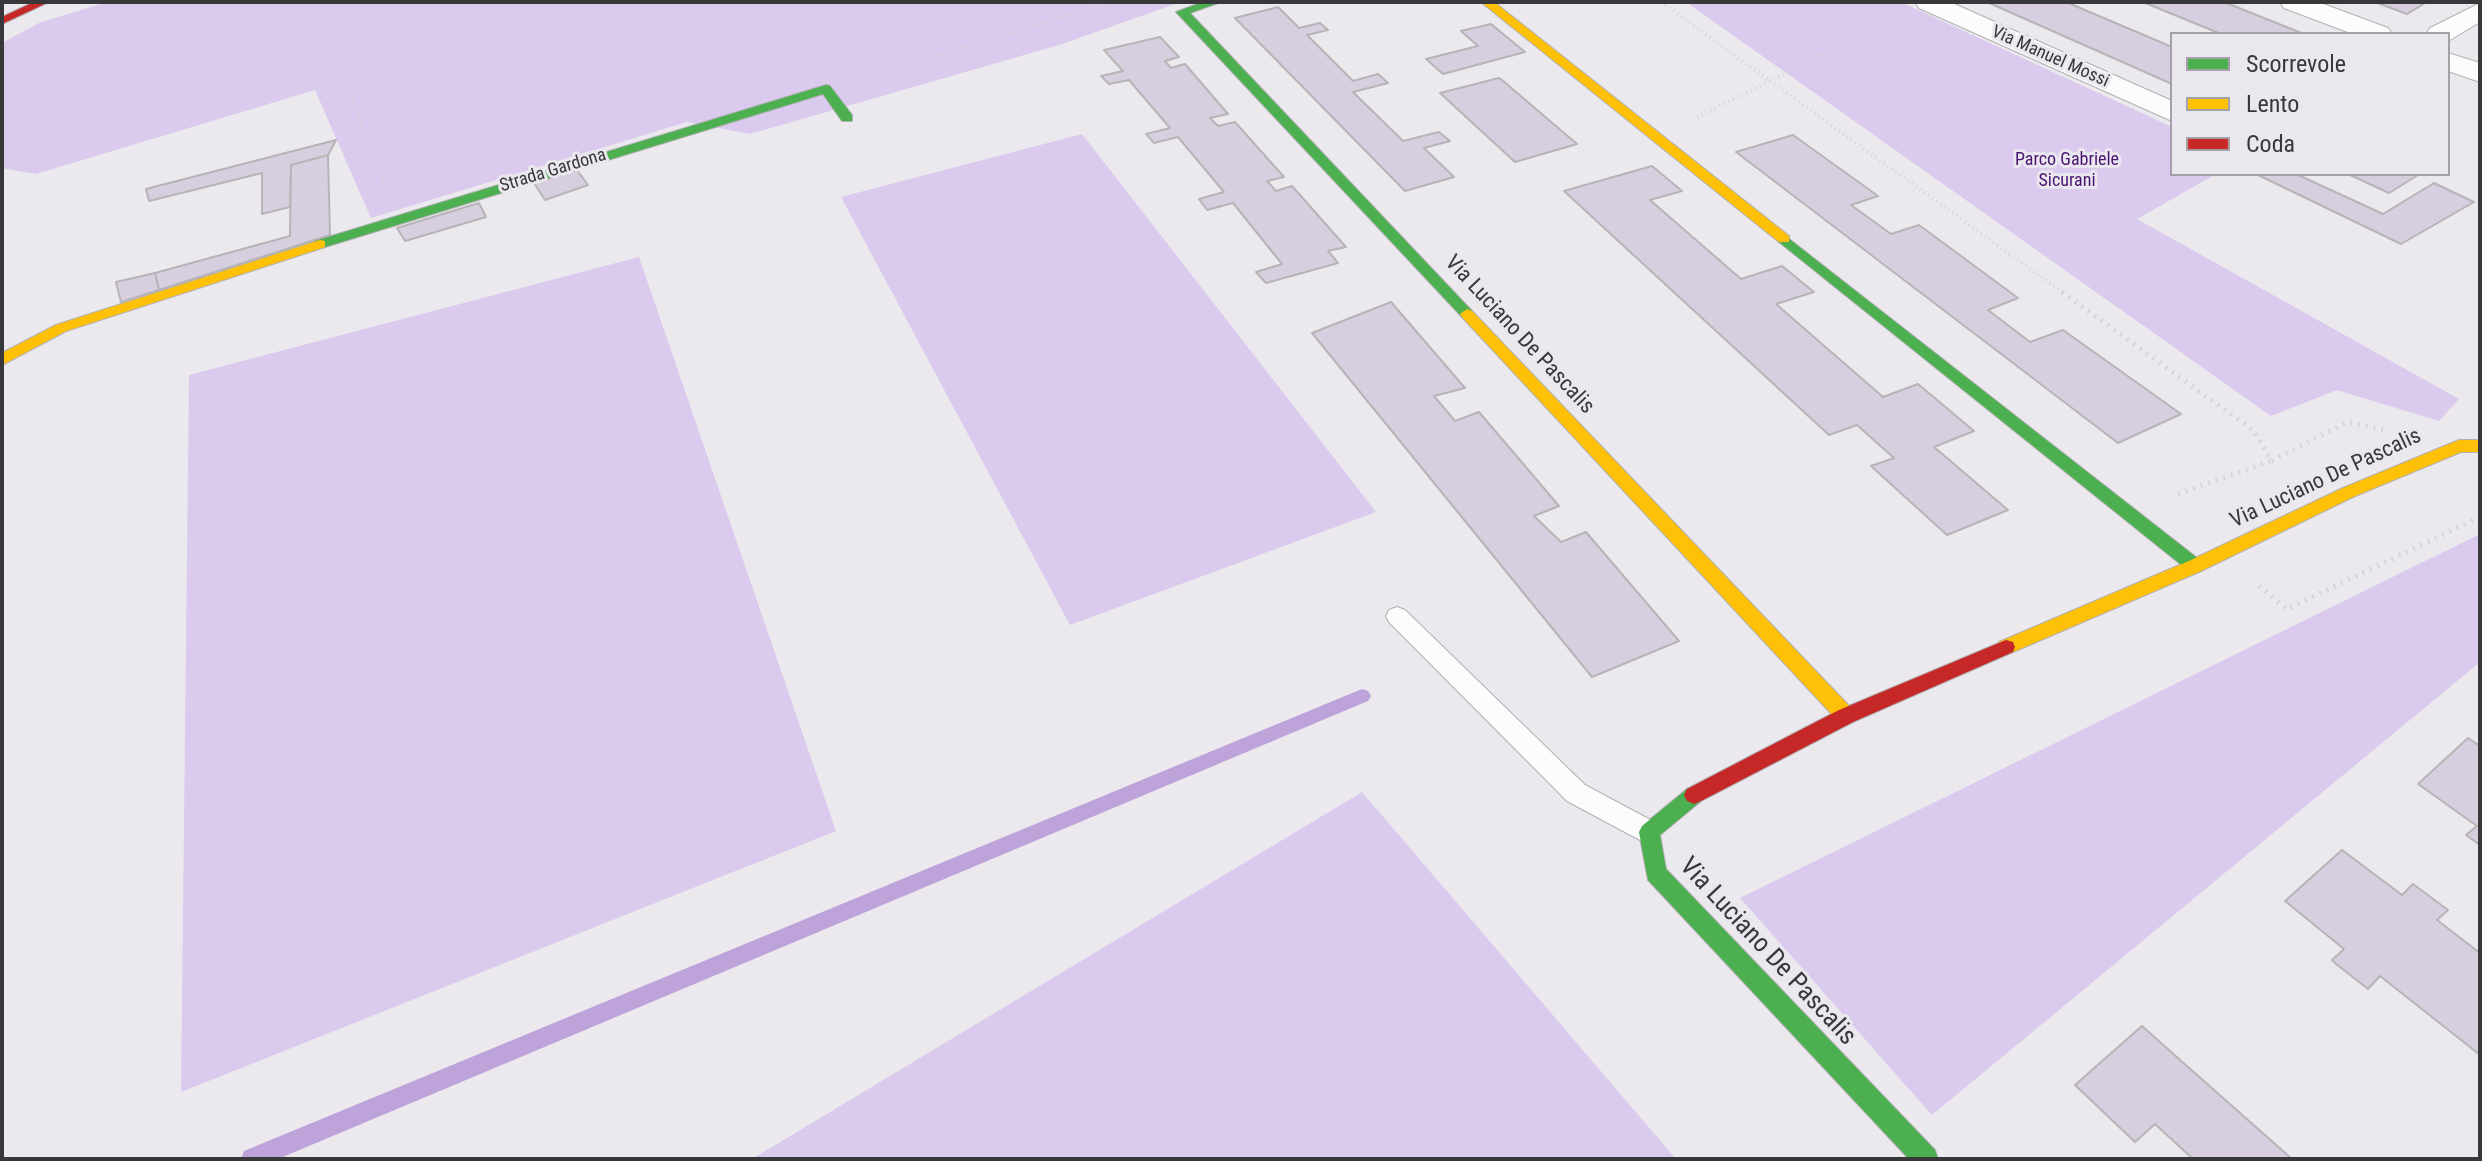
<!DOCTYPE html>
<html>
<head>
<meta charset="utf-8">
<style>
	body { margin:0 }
	#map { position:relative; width:2482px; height:1161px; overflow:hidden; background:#ebe9ed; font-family:"Roboto Condensed",sans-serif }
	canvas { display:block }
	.frame { position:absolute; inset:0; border:4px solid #38373a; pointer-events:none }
	.legend { position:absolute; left:2170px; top:32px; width:280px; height:144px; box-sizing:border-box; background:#eae7ef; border:2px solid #a3a1a7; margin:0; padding:10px 14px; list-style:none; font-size:24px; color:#38373a }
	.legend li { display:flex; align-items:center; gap:16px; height:40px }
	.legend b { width:40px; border:2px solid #a3a1a7 }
</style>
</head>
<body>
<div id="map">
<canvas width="2482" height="1161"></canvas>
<div class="frame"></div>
<ul class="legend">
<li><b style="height:10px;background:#4caf50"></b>Scorrevole</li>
<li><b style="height:10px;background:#ffc107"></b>Lento</li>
<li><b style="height:10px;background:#c62828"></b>Coda</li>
</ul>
</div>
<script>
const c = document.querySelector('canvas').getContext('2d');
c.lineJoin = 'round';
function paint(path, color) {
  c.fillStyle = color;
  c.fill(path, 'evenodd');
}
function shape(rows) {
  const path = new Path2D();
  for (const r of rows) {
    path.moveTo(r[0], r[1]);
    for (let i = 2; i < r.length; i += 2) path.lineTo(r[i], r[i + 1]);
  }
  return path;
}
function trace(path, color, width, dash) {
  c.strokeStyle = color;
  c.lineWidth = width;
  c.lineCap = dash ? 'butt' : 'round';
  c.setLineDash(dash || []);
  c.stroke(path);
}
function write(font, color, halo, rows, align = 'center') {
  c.font = font + ' "Roboto Condensed",sans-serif';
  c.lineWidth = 6;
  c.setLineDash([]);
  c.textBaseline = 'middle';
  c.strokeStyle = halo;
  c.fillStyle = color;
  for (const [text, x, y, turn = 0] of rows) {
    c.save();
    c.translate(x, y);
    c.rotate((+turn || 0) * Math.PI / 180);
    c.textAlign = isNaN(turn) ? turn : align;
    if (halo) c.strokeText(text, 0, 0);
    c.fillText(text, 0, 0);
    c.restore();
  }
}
const green = shape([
	[107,2,1181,2,1059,45,750,134,687,122,371,218,315,90,36,174,2,168,2,43,39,23],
	[1686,2,1901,2,2172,127,2172,174,2216,174,2137,219,2459,399,2439,421,2337,390,2271,416],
	[1082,134,1376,512,1070,625,841,197],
	[639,257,836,831,181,1092,189,375],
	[2480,534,2480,662,1932,1115,1740,898],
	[1362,792,1676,1159,752,1159]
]);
const stream = shape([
	[1362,689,1368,691,1371,696,1368,701,278,1159,241,1159,244,1151,1362,689]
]);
const building = shape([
	[1987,2,2066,2,2172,47,2172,84,1987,2],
	[2143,2,2224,2,2304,34,2221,34,2143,2],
	[2375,2,2427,2,2407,14,2375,2],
	[1278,7,1299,28,1320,23,1328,30,1307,35,1353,81,1378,74,1388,83,1353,92,1403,141,1439,132,1450,141,1424,148,1454,177,1405,191,1235,18,1278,7],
	[1491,24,1525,52,1443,74,1426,59,1478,46,1461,31,1491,24],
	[1160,37,1179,57,1165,61,1171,68,1185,64,1228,114,1210,118,1218,126,1235,122,1284,177,1267,181,1276,191,1292,186,1346,247,1328,251,1338,263,1266,283,1256,272,1282,264,1233,203,1207,210,1199,199,1224,192,1178,137,1154,143,1146,134,1170,128,1129,80,1109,84,1101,76,1123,71,1104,50,1160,37],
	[1499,78,1502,80,1577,144,1515,162,1440,93,1499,78],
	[1793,135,1878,196,1851,205,1891,234,1919,225,2018,298,1988,310,2030,342,2063,330,2181,414,2118,443,1736,152,1793,135],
	[336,140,328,155,291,165,290,207,262,214,262,173,149,201,146,189,336,140],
	[328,155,330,235,159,290,155,273,290,236,291,165,328,155],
	[1652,166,1682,191,1650,200,1741,279,1782,266,1814,292,1776,304,1883,397,1918,384,1974,431,1934,447,2008,510,1947,535,1871,466,1894,458,1857,425,1829,435,1564,191,1652,166],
	[577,170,588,185,545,200,534,183,577,170],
	[2256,174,2296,174,2383,214,2434,183,2474,202,2401,244,2256,174],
	[2348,174,2415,174,2418,175,2389,193,2348,174],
	[479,203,486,217,405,241,397,228,479,203],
	[155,273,159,290,121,302,116,282,155,273],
	[1391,302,1465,388,1434,396,1455,421,1479,412,1559,506,1534,516,1561,542,1586,532,1679,641,1592,677,1312,333,1391,302],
	[2468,738,2480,746,2480,845,2466,835,2477,826,2418,784,2468,738],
	[2342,850,2402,895,2413,884,2448,910,2437,920,2480,953,2480,1055,2380,976,2368,989,2336,964,2332,960,2344,949,2285,901,2342,850],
	[2142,1026,2179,1059,2292,1159,2193,1159,2155,1124,2135,1142,2075,1085,2142,1026]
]);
const pathFar1 = shape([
	[1661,2,1770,81,1695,118],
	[1895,18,1770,81,2065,294],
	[865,77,1111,2],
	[347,84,384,184]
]);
const path = shape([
	[2062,292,2254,431,2271,461,2347,422,2384,430],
	[2178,494,2271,461],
	[2259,586,2287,609,2480,517]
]);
const lane = shape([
	[1397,607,1405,610,1585,785,1658,824,1662,832,1658,840,1649,843,1640,840,1567,801,1389,622,1386,616,1389,610,1397,607]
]);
const street = shape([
	[1915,2,1950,2,2172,101,2172,121,1919,8,1915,2],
	[2280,2,2318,2,2388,28,2392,34,2353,34,2284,8,2280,2],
	[2480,3,2480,22,2450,40,2448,34,2426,34,2430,28,2480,3],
	[2448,53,2480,63,2480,82,2448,71,2448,53]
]);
const fast = shape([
	[1203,2,1221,2,1190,13,1472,311,1472,317,1462,317,1176,12,1203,2],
	[826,85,830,86,852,115,852,121,842,121,823,94,325,247,320,248,313,244,315,241,826,85],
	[1784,235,2201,561,2204,566,2201,571,2189,571,1779,242,1777,239,1784,235],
	[1694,786,1701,789,1704,795,1701,801,1660,835,1666,869,1935,1150,1938,1159,1909,1159,1648,880,1639,832,1642,826,1687,789,1694,786]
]);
const slow = shape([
	[1481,2,1494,2,1789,236,1789,242,1779,242,1481,2],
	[320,240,325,241,325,247,66,331,2,365,2,353,56,325,320,240],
	[1467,309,1472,311,1853,710,1856,716,1853,722,1846,724,1839,722,1462,317,1460,314,1467,309],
	[2459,440,2480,440,2480,452,2461,452,2355,496,2201,571,2013,652,2006,654,1999,652,1997,647,1999,642,2189,561,2343,488,2459,440]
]);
const jam = shape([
	[34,2,49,2,2,24,2,17,34,2],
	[2006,640,2013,642,2015,647,2013,652,1853,722,1701,801,1694,804,1687,801,1684,795,1687,789,1839,710,2006,640]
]);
const farStreetnames = [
	["Via Manuel Mossi",2050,57,24],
	["Strada Gardona",553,171,-17]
];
const farParknames = [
	["Parco Gabriele",2067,160],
	["Sicurani",2067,181]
];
const streetNames = [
	["Via Luciano De Pascalis",1519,335,47],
	["Via Luciano De Pascalis",2326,479,-25]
];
const nearStreetnames = [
	["Via Luciano De Pascalis",1767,952,47]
];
paint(green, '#dacaee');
paint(stream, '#bda3da');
paint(building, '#d7cfe0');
trace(building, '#b6b4b7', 2);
trace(lane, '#b1b0b3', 2);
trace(street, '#b1b0b3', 2);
trace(fast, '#b1b0b3', 2);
trace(slow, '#b1b0b3', 2);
trace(jam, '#b1b0b3', 2);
trace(pathFar1, '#d6d5d6', 4, [1, 4]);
trace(path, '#d6d5d6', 5, [2, 6]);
paint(lane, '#fcfcfc');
paint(street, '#fcfcfc');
paint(fast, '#4caf50');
paint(slow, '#ffc107');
paint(jam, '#c62828');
write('18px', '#38373a', '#eae7ef', farStreetnames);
write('18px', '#491572', '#eae7ef', farParknames);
write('22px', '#38373a', '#eae7ef', streetNames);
write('26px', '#38373a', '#eae7ef', nearStreetnames);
</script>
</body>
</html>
